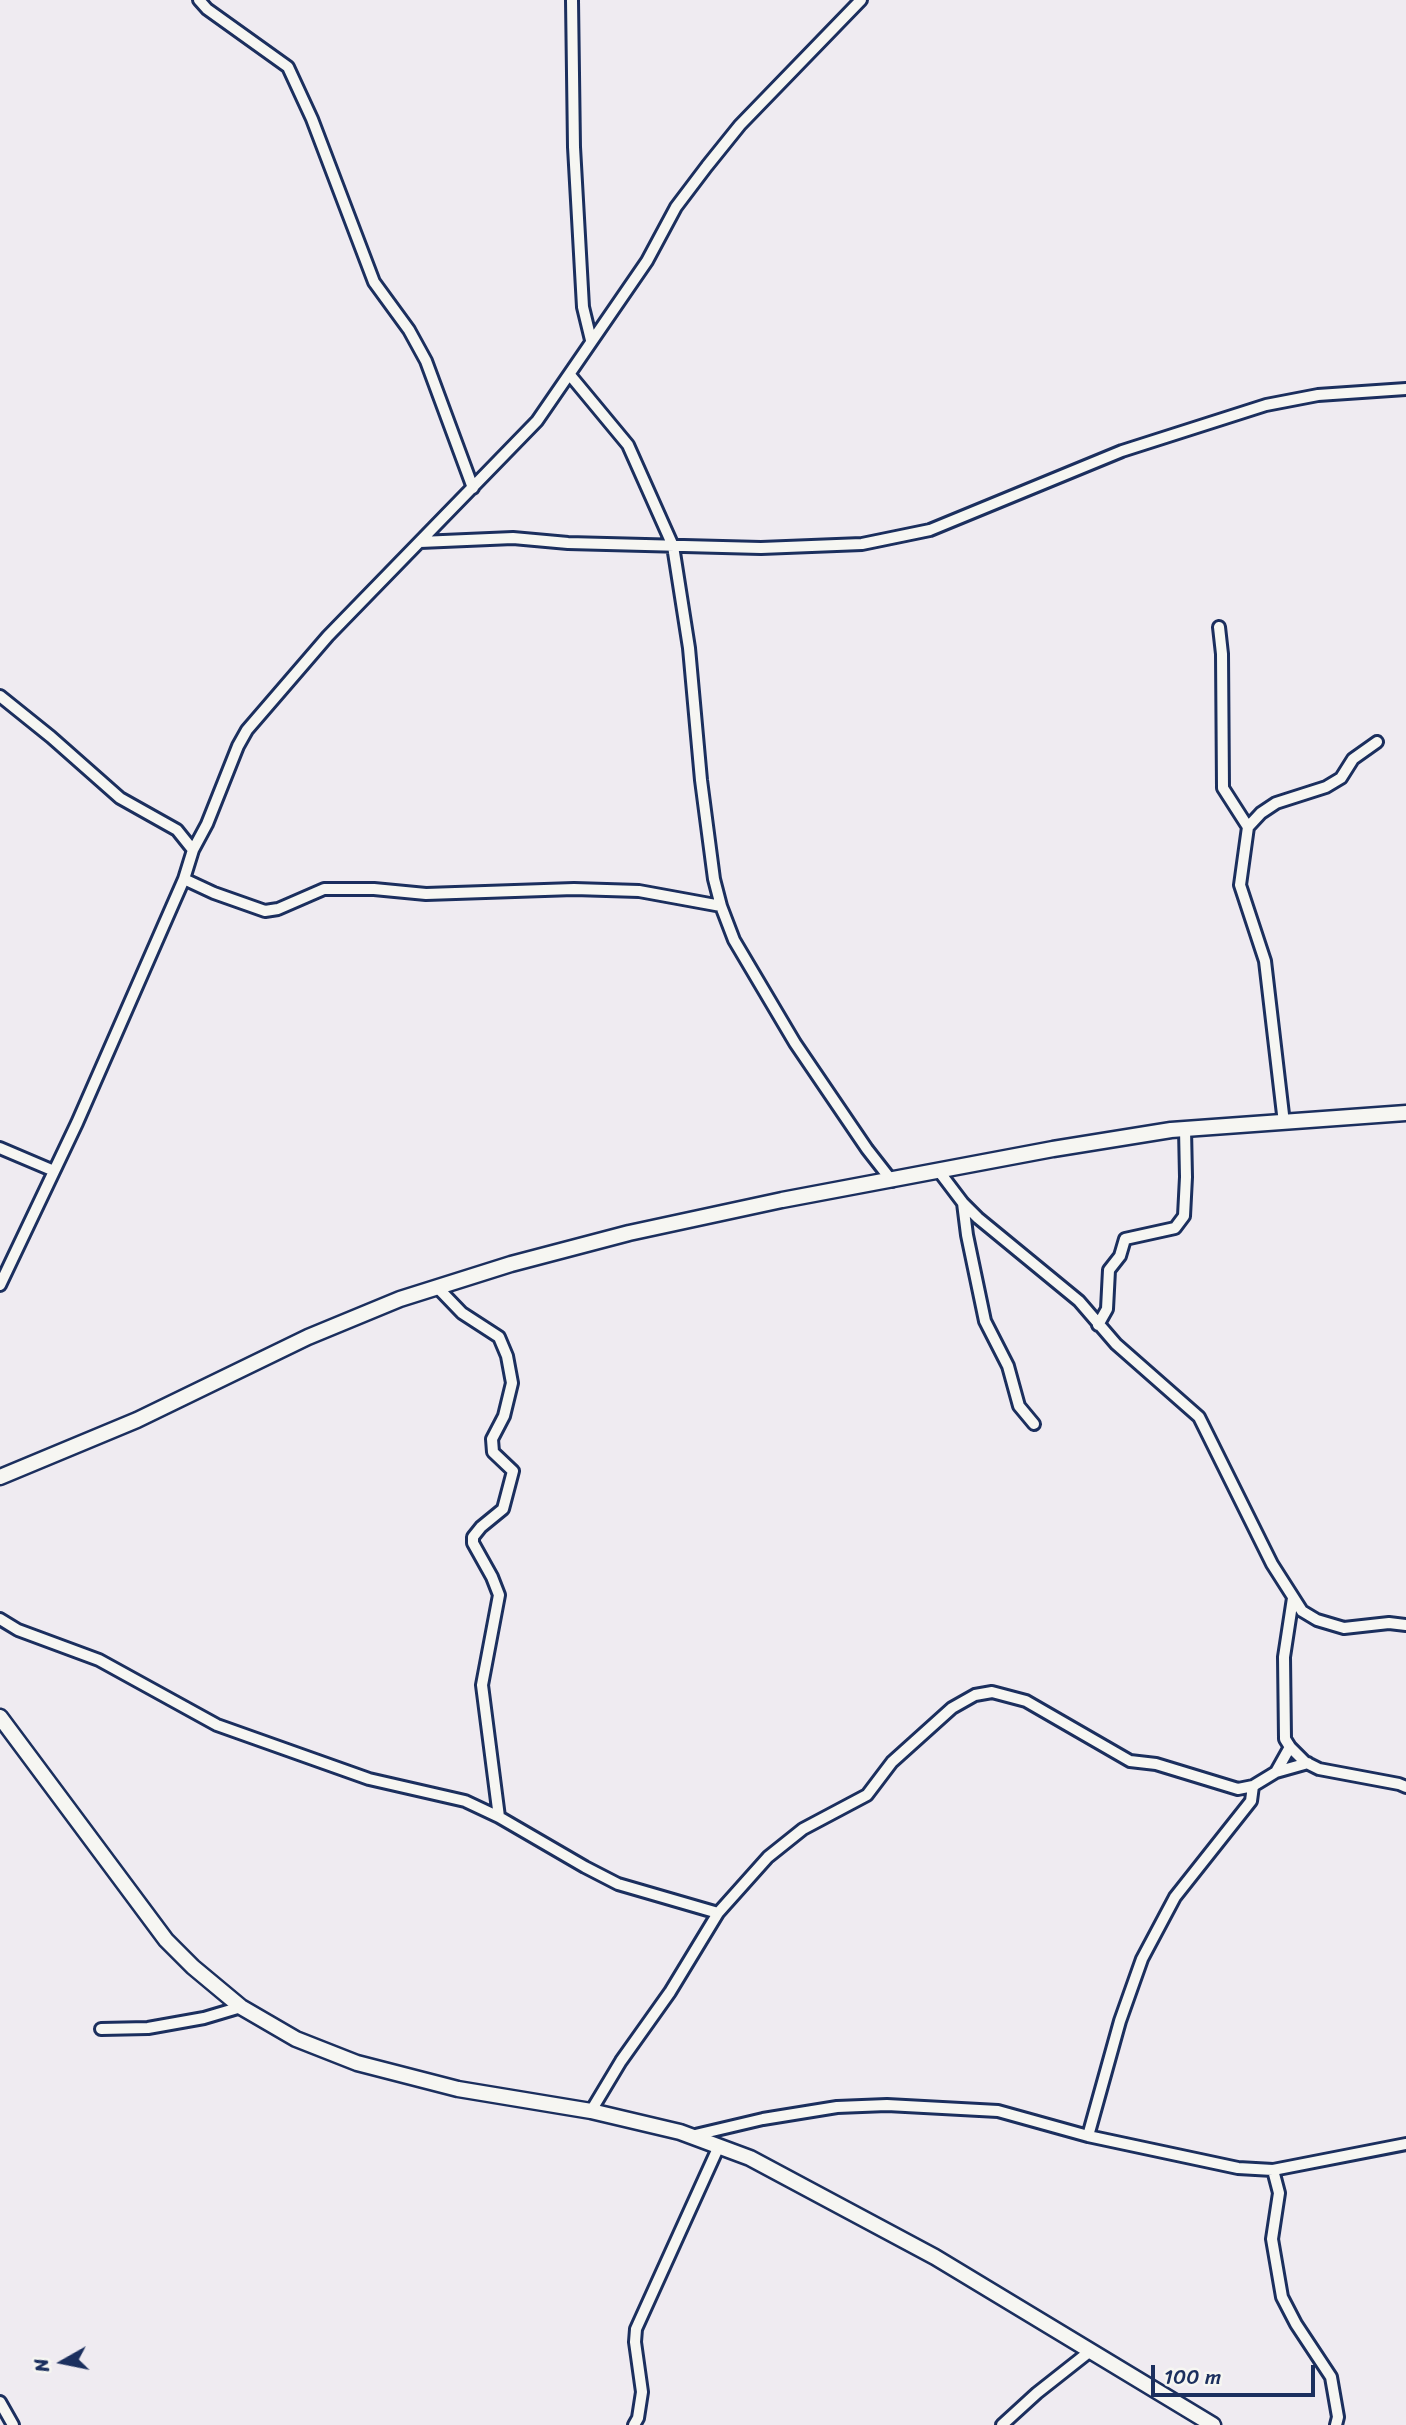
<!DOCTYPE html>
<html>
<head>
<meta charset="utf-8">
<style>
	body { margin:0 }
	#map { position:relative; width:1406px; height:2425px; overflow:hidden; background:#efebf1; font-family:Sriracha,sans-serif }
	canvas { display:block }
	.north { position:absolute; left:28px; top:2327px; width:70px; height:70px; -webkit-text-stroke:5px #f6f6f2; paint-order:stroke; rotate:261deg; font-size:19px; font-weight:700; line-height:28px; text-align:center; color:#1b2f5e }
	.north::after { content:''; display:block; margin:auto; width:24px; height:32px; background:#1b2f5e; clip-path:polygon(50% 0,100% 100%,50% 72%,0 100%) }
	.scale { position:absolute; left:1151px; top:2365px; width:164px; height:32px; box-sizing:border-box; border:4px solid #1b2f5e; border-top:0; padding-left:9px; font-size:21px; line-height:24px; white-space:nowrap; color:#1b2f5e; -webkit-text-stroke:5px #f6f6f2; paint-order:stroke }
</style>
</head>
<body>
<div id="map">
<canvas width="1406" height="2425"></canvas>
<div class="north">N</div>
<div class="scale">100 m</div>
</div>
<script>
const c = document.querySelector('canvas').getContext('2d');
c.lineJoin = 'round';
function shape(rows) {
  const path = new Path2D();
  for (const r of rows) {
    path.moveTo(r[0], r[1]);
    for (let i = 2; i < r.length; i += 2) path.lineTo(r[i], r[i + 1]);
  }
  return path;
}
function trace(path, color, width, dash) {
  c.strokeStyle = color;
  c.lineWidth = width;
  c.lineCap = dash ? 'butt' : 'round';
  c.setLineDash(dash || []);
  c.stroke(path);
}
const street = shape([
	[199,0,207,9,288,67,312,119,374,282,409,330,426,361,473,488],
	[572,0,574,147,583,307,591,340],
	[570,375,628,445,673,546,689,648,701,780,714,879,721,906,734,940,795,1043,867,1149,892,1181],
	[420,542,513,538,568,543,761,548,862,544,930,530,1122,451,1266,405,1318,395,1406,389],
	[1219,627,1222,654,1223,788,1248,827],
	[0,696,51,737,120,798,177,830,193,850],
	[184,879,214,893,265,911,278,909,324,889,374,889,426,894,574,889,639,891,721,906],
	[1284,1123,1265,961,1240,885,1248,827,1261,813,1276,803,1326,787,1341,778,1353,759,1377,742],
	[0,1148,54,1171],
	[938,1170,963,1203,978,1218,1079,1301,1116,1344,1199,1417,1272,1564,1302,1611,1317,1620,1344,1628,1389,1623,1406,1625],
	[963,1203,967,1235,985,1321,1008,1366,1019,1406,1034,1424],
	[0,1285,77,1123,184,879,193,850,207,824,238,746,247,730,328,636,537,421,647,261,676,207,707,166,740,125,861,0],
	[437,1287,462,1313,499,1337,507,1356,512,1383,504,1416,492,1439,493,1452,513,1471,503,1509,481,1527,473,1537,473,1543,492,1577,499,1595,482,1685,499,1817],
	[1098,1325,1107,1309,1109,1270,1120,1256,1125,1239,1175,1228,1184,1216,1186,1177,1185,1129],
	[1293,1598,1284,1657,1285,1739,1290,1747,1305,1762,1319,1769,1399,1784,1406,1787],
	[0,1619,18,1630,99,1660,217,1725,369,1779,465,1801,499,1817,585,1867,618,1884,718,1913],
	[1276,1772,1308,1763],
	[101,2029,148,2028,204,2018,241,2007],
	[591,2111,621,2061,670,1992,718,1913,768,1857,803,1829,867,1795,892,1762,952,1708,975,1695,992,1692,1026,1701,1130,1761,1156,1764,1238,1789,1253,1786,1276,1772,1290,1747],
	[691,2136,763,2119,837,2107,887,2105,998,2111,1088,2136,1238,2168,1273,2170,1406,2144],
	[1088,2136,1120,2021,1142,1959,1175,1897,1251,1801,1253,1786],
	[1273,2170,1279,2193,1272,2239,1282,2297,1296,2324,1331,2377,1338,2417,1336,2425],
	[0,2402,13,2425],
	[634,2425,638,2418,642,2392,635,2342,636,2329,719,2146],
	[1002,2425,1037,2393,1089,2352]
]);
const secondary = shape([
	[0,1477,137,1420,308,1337,400,1299,511,1264,629,1233,782,1200,1053,1149,1171,1130,1406,1113],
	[0,1717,166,1940,193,1967,241,2007,296,2039,357,2063,458,2089,591,2111,680,2132,750,2158,935,2257,1213,2425]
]);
trace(street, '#1b2f5e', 16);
trace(secondary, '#1b2f5e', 19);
trace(street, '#f6f6f2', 10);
trace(secondary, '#f6f6f2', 14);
</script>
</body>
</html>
